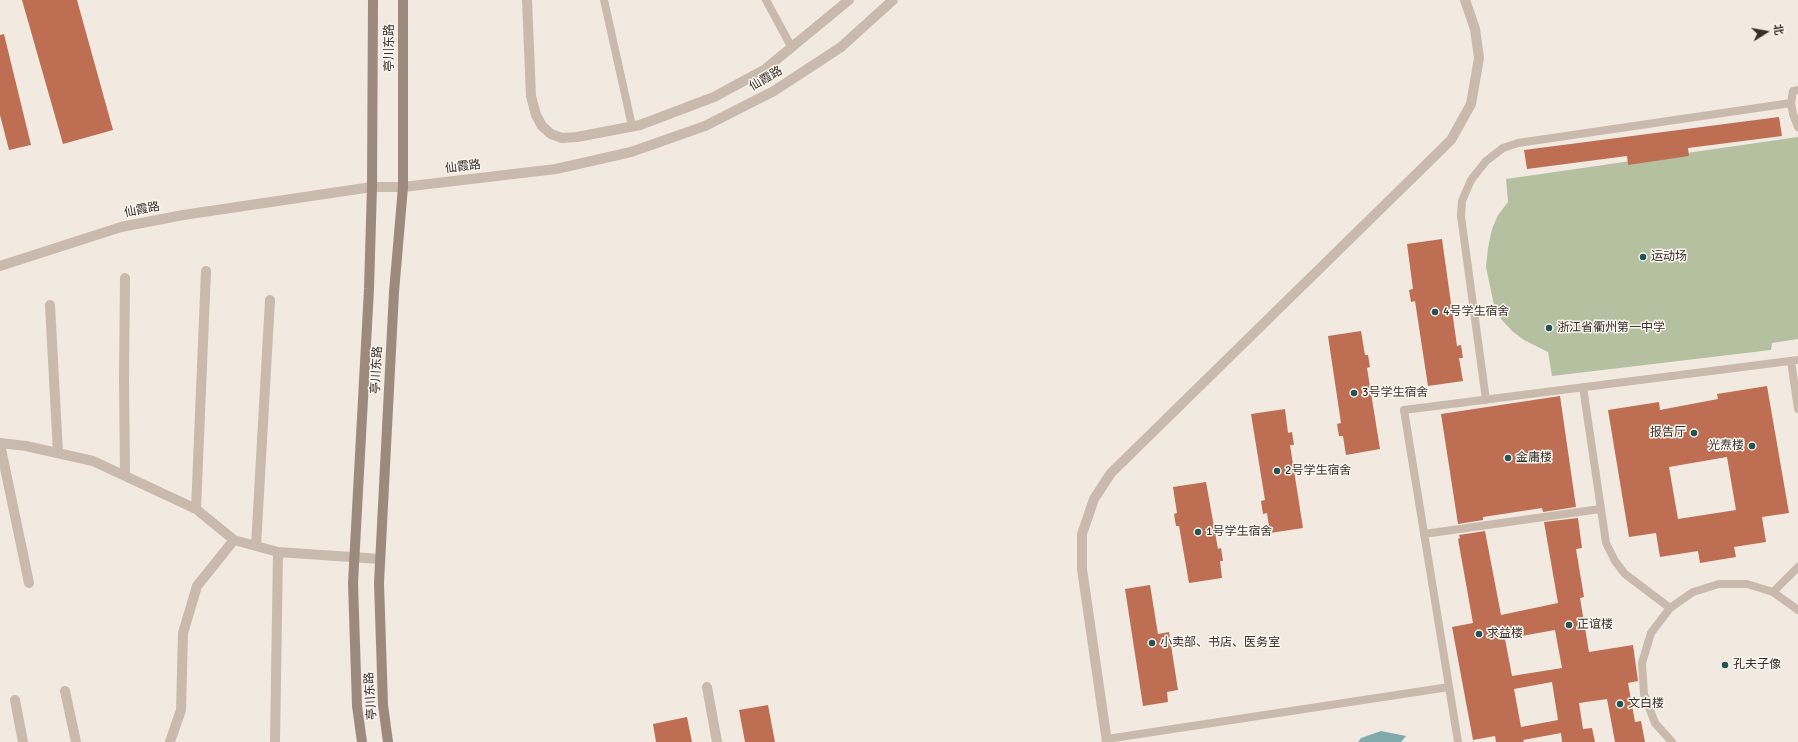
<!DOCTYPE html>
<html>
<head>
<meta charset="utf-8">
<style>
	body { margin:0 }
	#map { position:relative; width:1798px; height:742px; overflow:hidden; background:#f2eae0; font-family:Signika,"Noto Sans SC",sans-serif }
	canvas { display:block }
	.north { position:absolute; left:1746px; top:12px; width:40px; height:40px; -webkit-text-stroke:3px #f9f4ed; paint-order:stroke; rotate:79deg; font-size:11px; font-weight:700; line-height:16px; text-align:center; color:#382f2b }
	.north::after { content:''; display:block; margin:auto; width:14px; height:18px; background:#382f2b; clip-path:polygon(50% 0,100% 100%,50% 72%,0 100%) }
</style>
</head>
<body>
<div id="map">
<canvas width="1798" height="742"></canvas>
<div class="north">北</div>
</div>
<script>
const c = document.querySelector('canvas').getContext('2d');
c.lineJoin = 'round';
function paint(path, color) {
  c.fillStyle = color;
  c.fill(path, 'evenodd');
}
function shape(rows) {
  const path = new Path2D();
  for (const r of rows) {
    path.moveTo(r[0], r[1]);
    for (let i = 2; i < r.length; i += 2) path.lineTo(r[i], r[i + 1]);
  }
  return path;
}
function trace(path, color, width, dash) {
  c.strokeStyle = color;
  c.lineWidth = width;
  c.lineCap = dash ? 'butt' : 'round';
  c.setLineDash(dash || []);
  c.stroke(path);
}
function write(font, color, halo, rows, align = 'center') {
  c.font = font + ' Signika,"Noto Sans SC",sans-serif';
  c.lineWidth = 3;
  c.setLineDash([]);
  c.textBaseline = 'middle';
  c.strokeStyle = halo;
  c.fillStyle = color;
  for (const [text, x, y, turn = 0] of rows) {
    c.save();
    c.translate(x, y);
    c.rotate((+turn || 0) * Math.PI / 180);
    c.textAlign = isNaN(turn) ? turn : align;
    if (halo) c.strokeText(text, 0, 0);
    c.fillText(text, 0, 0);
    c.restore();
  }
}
const green = shape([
	[1798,137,1798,339,1772,343,1771,350,1552,376,1548,352,1524,340,1512,331,1501,319,1494,305,1486,267,1488,248,1492,229,1498,215,1508,202,1506,179]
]);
const water = shape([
	[1381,731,1406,736,1401,742,1358,742,1361,738]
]);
const building = shape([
	[22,0,77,0,113,130,63,144],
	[4,34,31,145,9,150,0,115,0,35],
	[1779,117,1782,136,1688,148,1689,156,1628,165,1627,156,1527,169,1524,150],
	[1442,239,1457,346,1461,345,1463,358,1459,358,1463,381,1428,386,1415,301,1411,302,1409,290,1413,289,1407,244],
	[1361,331,1365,355,1368,355,1370,367,1367,368,1380,449,1346,455,1343,436,1339,436,1337,424,1341,423,1328,336],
	[1767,386,1789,513,1762,517,1766,542,1734,547,1736,557,1700,563,1698,551,1660,557,1656,533,1629,537,1608,410,1659,402,1660,410,1718,399,1717,394],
	[1727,457,1736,510,1678,519,1669,467],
	[1560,396,1576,507,1543,512,1542,508,1483,517,1483,520,1458,524,1441,414],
	[1285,409,1288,433,1292,432,1294,445,1290,445,1303,528,1270,533,1267,513,1263,514,1261,501,1265,500,1251,414],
	[1206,482,1218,549,1221,548,1223,561,1220,561,1222,578,1189,583,1179,526,1176,526,1174,514,1177,513,1173,487],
	[1578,518,1582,548,1576,549,1584,597,1580,598,1589,652,1633,645,1638,681,1628,683,1635,722,1641,721,1645,742,1615,742,1607,699,1579,703,1583,729,1592,728,1595,742,1562,742,1561,733,1523,740,1524,742,1496,742,1495,736,1473,740,1452,627,1473,623,1458,539,1460,538,1459,535,1485,531,1501,615,1558,603,1544,522],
	[1555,630,1562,668,1512,676,1505,639],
	[1552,682,1558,720,1521,727,1514,689],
	[1150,585,1158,634,1169,632,1178,690,1167,692,1168,702,1143,706,1125,589],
	[768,705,775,742,745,742,739,710],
	[687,717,692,742,656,742,653,724]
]);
const service = shape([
	[604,0,632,126],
	[766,0,792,48],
	[1798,90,1793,91,1791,103,1793,114,1798,127],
	[1791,361,1798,409],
	[1583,387,1606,543,1615,561,1625,574,1670,608],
	[1486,400,1461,216,1462,201,1471,180,1486,161,1503,148,1518,143,1791,103],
	[1424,534,1600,509],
	[1773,592,1798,567],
	[1107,739,1449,687],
	[1458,742,1404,410,1798,360],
	[1672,742,1655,723,1644,694,1642,663,1651,633,1670,608,1693,592,1719,584,1747,584,1773,592,1798,610]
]);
const minor = shape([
	[527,0,531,96,536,115,542,126,551,134,562,138,577,137,640,125,714,97,764,70,849,0],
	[125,278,124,378,125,475],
	[50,305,58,453],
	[0,443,26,446,93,461,196,509,234,540,278,552,380,559],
	[0,444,29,583],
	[196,509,206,271],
	[256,546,270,300],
	[707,687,717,742],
	[65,691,76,742],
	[15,700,23,742],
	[170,742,181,710,183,633,197,586,234,540],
	[275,742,278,552]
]);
const tertiary = shape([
	[0,266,121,227,183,215,372,187,403,187,556,169,631,152,705,126,774,91,841,47,893,0],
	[1107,742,1082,569,1082,534,1094,499,1111,473,1451,140,1471,104,1479,58,1475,29,1465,0]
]);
const secondary = shape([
	[362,742,357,706,353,583,369,289,372,187,373,0],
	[388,742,383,705,379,583,394,292,403,187,403,0]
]);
const markers = [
	[1643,257,4,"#235357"],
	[1435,312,4,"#235357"],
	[1549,328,4,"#235357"],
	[1354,393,4,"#235357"],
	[1694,433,4,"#235357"],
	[1752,446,4,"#235357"],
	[1508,458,4,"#235357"],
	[1277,471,4,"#235357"],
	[1198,532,4,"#235357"],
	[1569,625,4,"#235357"],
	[1479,634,4,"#235357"],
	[1152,643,4,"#235357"],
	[1725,665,4,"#235357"],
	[1620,704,4,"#235357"]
];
const streetNames = [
	["亭川东路",390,48,-90],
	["仙霞路",766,79,-30],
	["仙霞路",463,167,-7],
	["仙霞路",142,210,-11],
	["亭川东路",377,370,-87],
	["亭川东路",371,696,-94]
];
const poiNames = [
	["运动场",1651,257],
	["4号学生宿舍",1443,312],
	["浙江省衢州第一中学",1557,328],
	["3号学生宿舍",1362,393],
	["报告厅",1686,433,"right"],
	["光焘楼",1744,446,"right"],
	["金庸楼",1516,458],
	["2号学生宿舍",1285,471],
	["1号学生宿舍",1206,532],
	["正谊楼",1577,625],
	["求益楼",1487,634],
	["小卖部、书店、医务室",1160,643],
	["孔夫子像",1733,665],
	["文白楼",1628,704]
];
paint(green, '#b5c0a1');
paint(water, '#81aaad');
paint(building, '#be6e52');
trace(service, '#c9baad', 8);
trace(minor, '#c9baad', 10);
trace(tertiary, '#c9baad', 10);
trace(secondary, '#9d8a7e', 10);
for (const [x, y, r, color] of markers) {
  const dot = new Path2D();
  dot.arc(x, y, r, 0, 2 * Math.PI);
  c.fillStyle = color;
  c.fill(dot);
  trace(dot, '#f9f4ed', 1.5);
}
write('12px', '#382f2b', '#f9f4ed', streetNames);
write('12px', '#382f2b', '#f9f4ed', poiNames, 'left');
</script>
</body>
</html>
